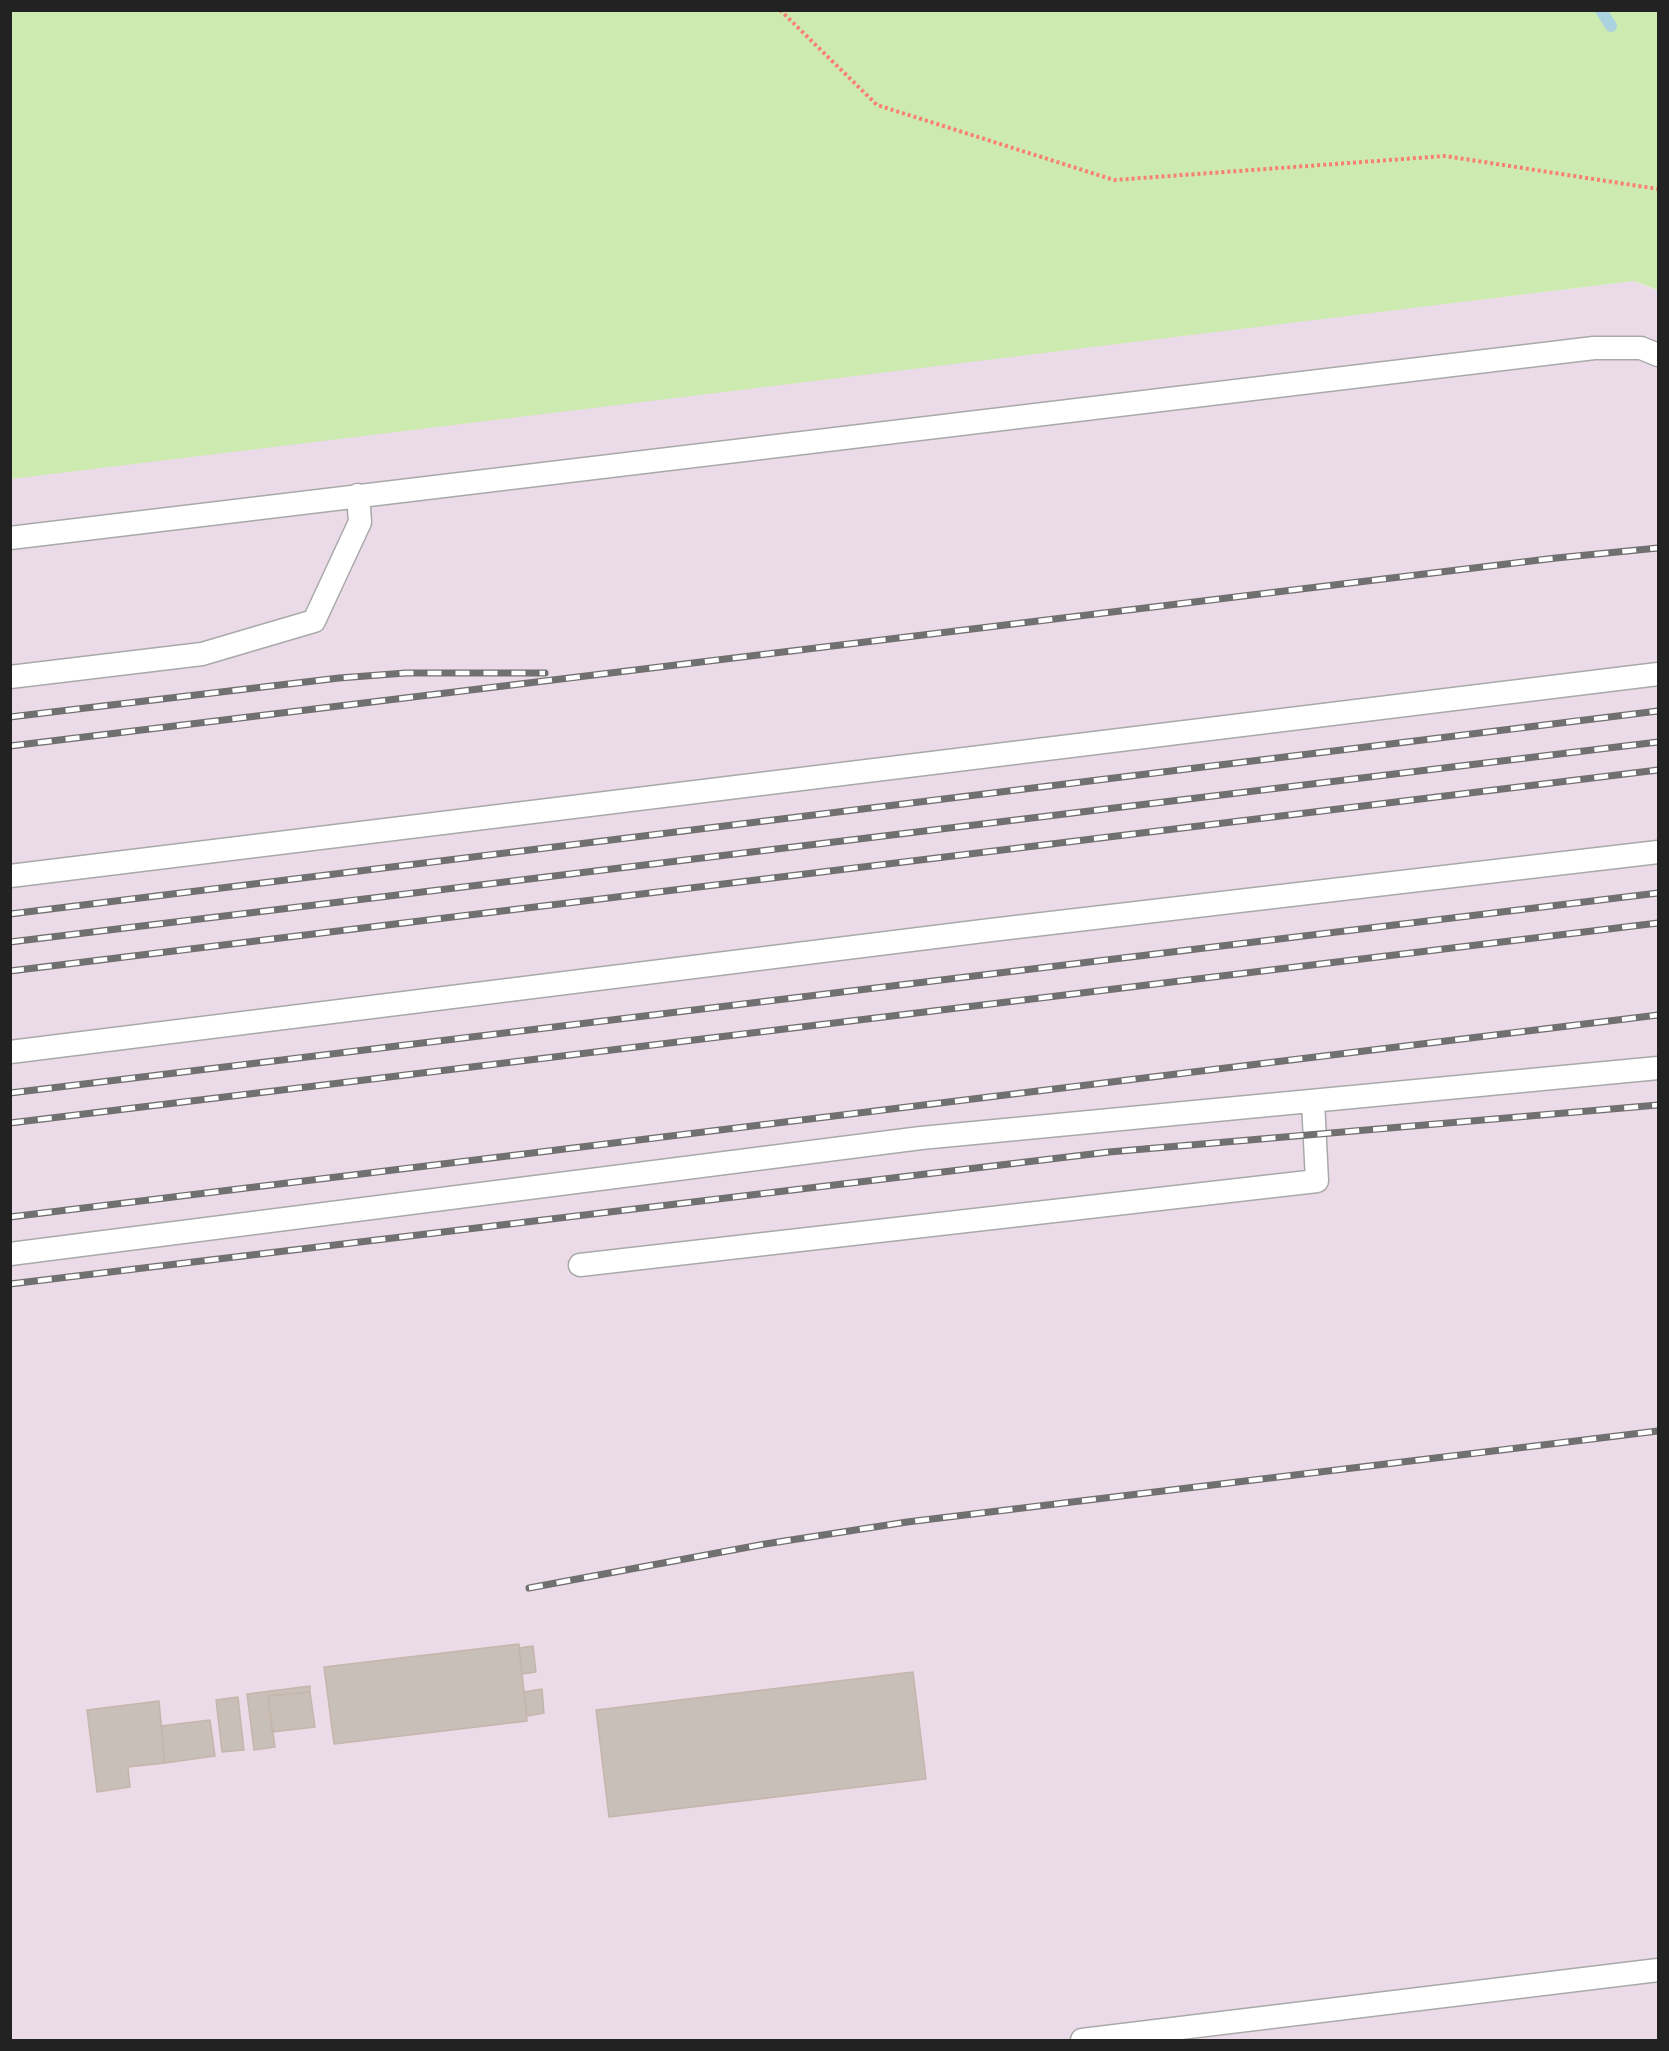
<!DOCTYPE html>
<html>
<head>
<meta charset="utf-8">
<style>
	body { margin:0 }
	#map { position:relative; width:1669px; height:2051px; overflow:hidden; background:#f2efe9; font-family:Montserrat,sans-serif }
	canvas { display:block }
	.frame { position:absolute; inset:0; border:12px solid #222; pointer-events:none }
</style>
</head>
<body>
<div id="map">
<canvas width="1669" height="2051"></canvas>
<div class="frame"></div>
</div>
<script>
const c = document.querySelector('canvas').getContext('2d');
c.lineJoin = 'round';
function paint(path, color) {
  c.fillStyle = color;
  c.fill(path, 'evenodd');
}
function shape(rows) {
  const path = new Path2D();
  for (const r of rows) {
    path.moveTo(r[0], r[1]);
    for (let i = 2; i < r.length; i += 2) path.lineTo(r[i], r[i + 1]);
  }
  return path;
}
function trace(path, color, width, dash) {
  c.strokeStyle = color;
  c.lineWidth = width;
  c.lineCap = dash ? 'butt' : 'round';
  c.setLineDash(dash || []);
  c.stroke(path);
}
const industrial = shape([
	[1634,281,1658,291,1658,2040,11,2040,10,477]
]);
const grass = shape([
	[10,11,1658,11,1658,290,1634,281,11,479]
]);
const stream = shape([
	[1601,10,1611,26]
]);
const building = shape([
	[519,1644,527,1721,334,1744,324,1667,519,1644],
	[533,1646,536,1672,522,1674,519,1648,533,1646],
	[913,1672,926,1779,609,1817,596,1710,913,1672],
	[310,1686,310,1692,268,1696,275,1747,254,1750,247,1694,310,1686],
	[542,1689,544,1713,527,1716,524,1692,542,1689],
	[310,1692,315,1727,272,1732,268,1696,310,1692],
	[238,1697,244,1750,222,1752,216,1700,238,1697],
	[159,1701,165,1763,128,1767,130,1787,97,1792,87,1710,159,1701],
	[210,1720,215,1756,165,1763,161,1726,210,1720]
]);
const path = shape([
	[780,10,877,105,1114,180,1445,156,1658,189]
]);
const service = shape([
	[10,538,1594,348,1641,348,1658,355],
	[10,677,202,654,314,621,360,522,358,495],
	[10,876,1658,674],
	[10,1052,991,930,1658,852],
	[10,1254,921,1138,1658,1068],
	[580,1265,1317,1181,1313,1101],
	[1082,2040,1658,1970]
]);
const rail = shape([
	[10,717,339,678,406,673,545,673],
	[10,746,1556,558,1658,548],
	[10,914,1658,711],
	[10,942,1658,742],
	[10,971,1658,770],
	[10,1093,1658,893],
	[10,1123,1658,923],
	[10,1217,1658,1015],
	[10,1284,1109,1152,1658,1105],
	[529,1588,765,1544,907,1522,1658,1431]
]);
paint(industrial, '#ebdbe8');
paint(grass, '#cdebb0');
trace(stream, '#aad3df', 12);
paint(building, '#c7bfb8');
trace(building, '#c4b6ab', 1.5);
trace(service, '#a9a9a9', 25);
trace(path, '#fa8072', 4, [3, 3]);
trace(service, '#fff', 22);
trace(rail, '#707070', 7);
trace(rail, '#fff', 4.5, [14]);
</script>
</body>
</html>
